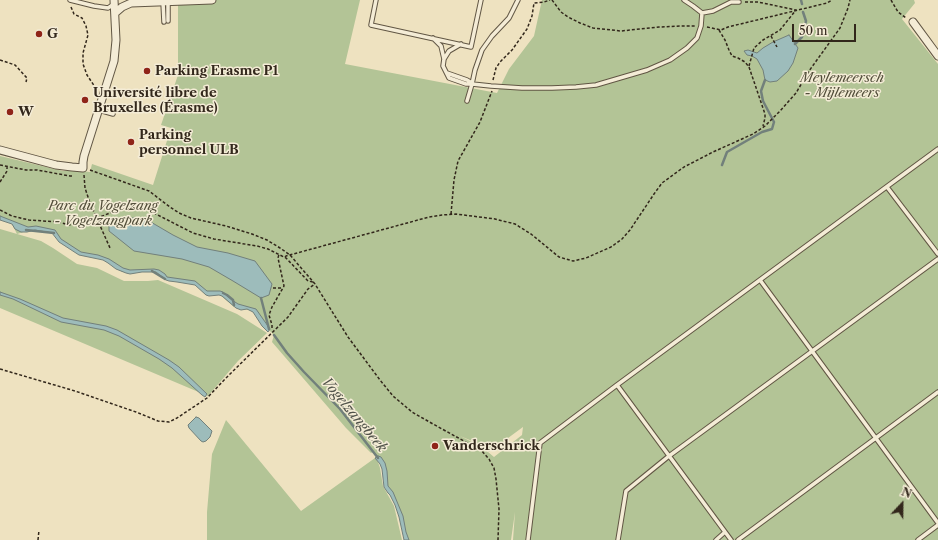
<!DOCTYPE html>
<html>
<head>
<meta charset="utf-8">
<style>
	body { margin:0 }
	#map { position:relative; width:938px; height:540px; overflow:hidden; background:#eee2c0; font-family:"Libre Caslon Text",serif }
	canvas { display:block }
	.north { position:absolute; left:882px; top:484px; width:40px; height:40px; -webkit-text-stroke:3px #f4ecd6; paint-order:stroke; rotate:22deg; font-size:11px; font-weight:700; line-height:16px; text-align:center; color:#32271b }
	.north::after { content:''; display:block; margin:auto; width:14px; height:18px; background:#32271b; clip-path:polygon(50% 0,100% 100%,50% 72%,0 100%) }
	.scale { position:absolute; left:792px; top:24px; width:64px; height:18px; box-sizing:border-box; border:2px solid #32271b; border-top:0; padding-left:5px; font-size:12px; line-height:14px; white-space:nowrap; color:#32271b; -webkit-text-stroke:3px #f4ecd6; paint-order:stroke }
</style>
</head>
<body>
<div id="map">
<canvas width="938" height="540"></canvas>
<div class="north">N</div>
<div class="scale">50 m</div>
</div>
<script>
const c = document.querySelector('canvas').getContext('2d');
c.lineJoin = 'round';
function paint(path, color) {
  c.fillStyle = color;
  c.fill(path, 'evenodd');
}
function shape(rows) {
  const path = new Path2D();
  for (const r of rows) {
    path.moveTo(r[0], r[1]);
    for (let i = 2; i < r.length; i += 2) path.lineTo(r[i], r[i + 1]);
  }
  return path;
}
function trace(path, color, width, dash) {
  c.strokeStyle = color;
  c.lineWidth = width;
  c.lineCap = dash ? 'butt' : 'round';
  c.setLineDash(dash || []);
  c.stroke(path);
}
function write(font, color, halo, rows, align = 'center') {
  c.font = font + ' "Libre Caslon Text",serif';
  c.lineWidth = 3;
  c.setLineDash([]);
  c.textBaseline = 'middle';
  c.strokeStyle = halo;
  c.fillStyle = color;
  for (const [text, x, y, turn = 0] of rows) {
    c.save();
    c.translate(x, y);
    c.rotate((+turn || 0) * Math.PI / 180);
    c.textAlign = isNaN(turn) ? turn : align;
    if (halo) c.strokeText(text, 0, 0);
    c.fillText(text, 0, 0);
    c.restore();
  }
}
const green = shape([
	[178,0,360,0,345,64,497,93,509,69,534,36,542,0,914,0,915,3,902,19,938,64,938,540,513,540,515,512,511,540,406,540,401,515,387,488,381,460,373,452,371,453,346,428,272,342,274,335,265,326,253,312,249,310,234,307,219,294,205,294,195,284,167,280,159,272,139,271,133,273,122,272,109,261,97,257,83,256,61,242,55,233,33,229,17,234,11,222,0,218,0,156,63,171,81,171,90,172,92,164,153,185,171,128,161,125,178,75],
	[523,427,522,435,494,457,482,447,460,436,477,443,485,448,489,452],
	[0,229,41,241,53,248,77,264,97,268,124,281,148,281,158,280,237,314,267,333,238,361,208,396,0,308],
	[226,420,301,511,375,458,377,459,380,468,383,486,394,506,402,540,207,540,207,512,212,454]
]);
const water = shape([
	[789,35,798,48,793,63,788,71,777,81,770,82,765,80,763,70,757,59,752,56,747,55,744,51,748,50,757,53,763,48,773,42,789,35],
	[0,216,28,227,36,226,55,230,61,239,81,252,98,255,109,259,123,268,130,270,154,269,159,270,165,274,167,277,195,281,207,291,220,291,223,292,232,300,238,304,256,309,270,329,268,332,262,326,253,312,247,309,241,310,236,308,222,296,219,295,209,296,206,295,195,285,177,282,169,281,166,280,156,272,142,272,130,274,126,273,116,269,108,263,103,260,79,255,59,242,52,233,35,230,27,232,21,232,15,229,12,224,0,220,0,216],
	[125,218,144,218,173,235,197,247,228,253,255,261,272,284,269,295,261,298,233,281,209,267,182,259,134,251,109,231,109,220,125,218],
	[0,292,20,299,63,318,106,326,117,330,169,360,179,367,207,394,205,397,202,395,172,368,159,359,119,336,104,330,61,322,13,299,0,295,0,292],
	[196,417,199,418,212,431,210,437,206,441,203,442,201,441,189,428,188,425,196,417],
	[378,456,381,457,385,463,387,471,388,486,393,492,403,516,406,532,409,540,404,540,399,517,395,505,390,495,388,493,384,487,382,469,380,464,375,458,378,456]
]);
const stream = shape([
	[801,0,802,4],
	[795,44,802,37,806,21,803,12],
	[722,165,727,152,762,132,772,129,774,122,763,101,761,91,765,80],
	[26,230,54,233],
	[152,271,165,279],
	[223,293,227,295,233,300,234,305],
	[261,298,269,329],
	[274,335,287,353,304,372,340,409,378,458]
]);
const path = shape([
	[552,0,561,12,568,17,580,23,593,28,621,31,659,27,681,26,695,26],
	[891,0,898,12,906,18],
	[745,2,758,2,796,10,780,30,763,40,754,48,749,66],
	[71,7,74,14,82,18,86,26,88,35,83,53,83,64,87,75,95,87,95,91],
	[707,27,721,30,728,27,827,3,832,0],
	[719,30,725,40,729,50,732,56,738,58,745,62,749,67,765,114,765,118,763,126],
	[771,36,777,47],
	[0,60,15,65,27,78,26,82],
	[493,80,496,68,500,62,512,50,527,29,532,16,534,3,544,2,550,0],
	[0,165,26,170,37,170,70,176,73,176],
	[90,170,149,191,170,207,179,213,191,218,226,226,252,234,267,240,280,248,290,255,315,284,348,337,380,380,393,396,412,412,433,424,482,451,489,459,494,468,496,479,499,509,498,540],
	[84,175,85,188,90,203,110,248],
	[0,182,7,171,7,166],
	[122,205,123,209],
	[0,210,12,216,29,220,59,222,69,225,79,224,88,222,117,210,139,207,146,209,193,233,214,239,257,246,268,249,286,258,308,281,313,282],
	[451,214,454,180,458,161,480,122,492,91],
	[285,257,286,256,429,217,442,215,456,214,495,219,515,224,531,234,559,257,573,261,586,258,611,247,622,239,630,230,654,194,662,183,684,167,713,152,753,134,765,126,780,111,796,93,809,71,840,28,848,8,850,0],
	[273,288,282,288],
	[272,328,272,325,269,315,272,307,284,286,278,258,279,254],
	[0,369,75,391,136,412,158,421,169,422,177,418,207,398,226,378,288,317,308,289,315,284],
	[38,540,39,530]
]);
const service = shape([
	[70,0,94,6,108,8,114,4],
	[376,0,371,25,471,47,481,0],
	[518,0,509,18,492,36,482,50,475,70,472,84,491,86,522,88,552,88,576,87,596,85,647,70,670,60,687,48,697,38,701,26,702,13,693,6,684,0],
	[163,2,164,22],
	[168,2,168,21],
	[702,13,713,11,731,2,739,2],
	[433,38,441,46,444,59,443,66,449,78,466,84,472,84],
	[444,59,449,51,461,44],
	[447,73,467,80,472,83],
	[467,101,472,84],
	[100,105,115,110],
	[99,110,113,114],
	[887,187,938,254],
	[760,280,938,523],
	[617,385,938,149],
	[528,540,540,443,617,385,731,540],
	[618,540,626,491,669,456,938,259],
	[716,540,725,532],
	[738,540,938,392],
	[918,540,938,525]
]);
const minor = shape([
	[115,13,122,7,131,3,212,0],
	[913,22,938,56],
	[0,150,56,165,72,167,83,168,83,162,84,156,114,61,116,40,114,0]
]);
const markers = [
	[39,34,4,"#8f2418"],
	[147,71,4,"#8f2418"],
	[85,100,4,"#8f2418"],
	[10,112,4,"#8f2418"],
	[131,142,4,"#8f2418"],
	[435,446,4,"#8f2418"]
];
const poiNames = [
	["G",47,34],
	["Parking Erasme P1",155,71],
	["Université libre de",93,93],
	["Bruxelles (Érasme)",93,108],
	["W",18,112],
	["Parking",139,135],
	["personnel ULB",139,150],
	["Vanderschrick",443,446]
];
const parkNames = [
	["Meylemeersch",842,78],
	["- Mijlemeers",842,93],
	["Parc du Vogelzang",103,206],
	["- Vogelzangpark",103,221]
];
const waterNames = [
	["Vogelzangbeek",354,415,50]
];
paint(green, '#b3c496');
paint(water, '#9dbcbb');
trace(water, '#72807b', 1);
trace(stream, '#72807b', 2.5);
trace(service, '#615644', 5.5);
trace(minor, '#615644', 9);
trace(path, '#32271b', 1.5, [3, 2]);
trace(service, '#f4ecd6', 3.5);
trace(minor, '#f4ecd6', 7);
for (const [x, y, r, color] of markers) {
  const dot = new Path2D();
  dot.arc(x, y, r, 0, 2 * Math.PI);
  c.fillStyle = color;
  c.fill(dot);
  trace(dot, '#f4ecd6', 1.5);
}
write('bold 13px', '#32271b', '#f4ecd6', poiNames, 'left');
write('italic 13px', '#524e3a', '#f4ecd6', parkNames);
write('italic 14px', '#52544b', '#f4ecd6', waterNames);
</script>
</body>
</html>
